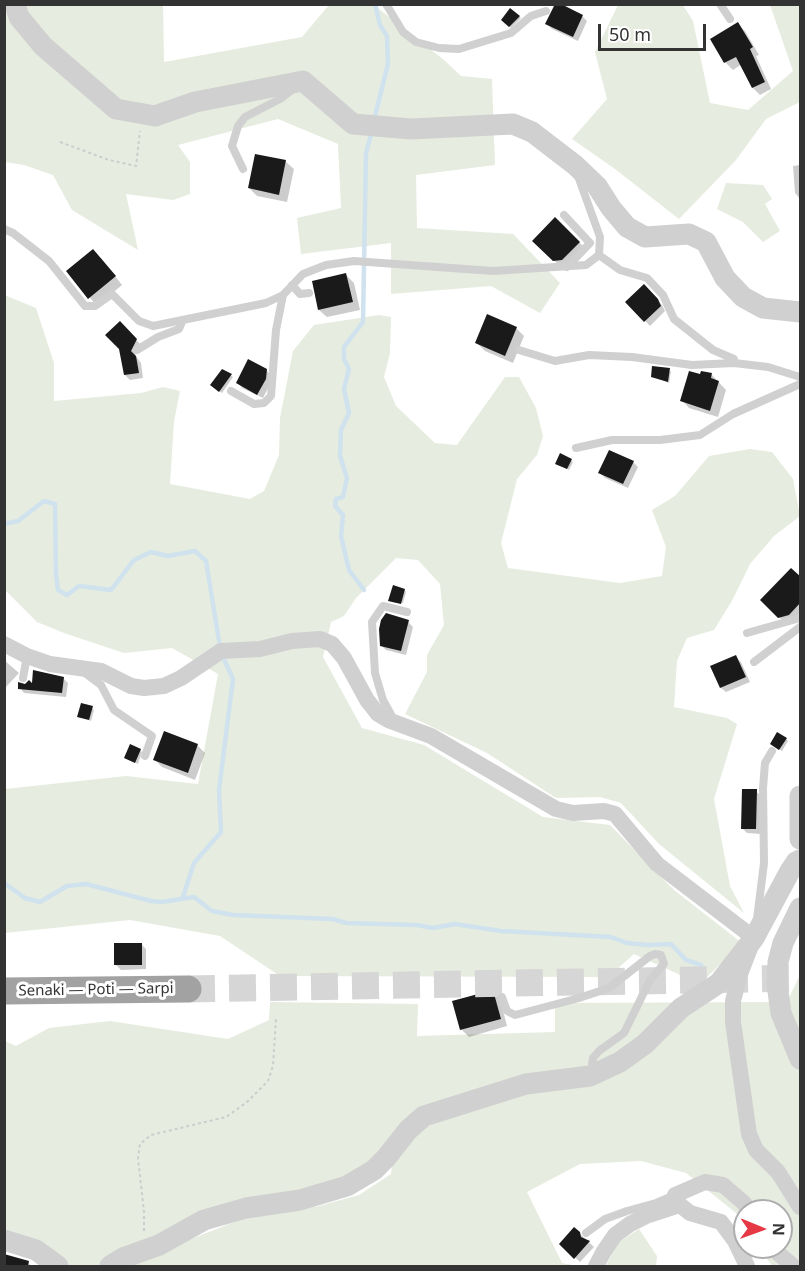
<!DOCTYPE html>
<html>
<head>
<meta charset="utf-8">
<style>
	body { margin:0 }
	#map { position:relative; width:805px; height:1271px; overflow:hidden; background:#fff; font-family:"Noto Sans",sans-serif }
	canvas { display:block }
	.frame { position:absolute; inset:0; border:6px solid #333; pointer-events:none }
	.north { position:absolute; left:733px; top:1199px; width:60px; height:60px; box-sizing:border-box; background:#fff; border:2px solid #adadad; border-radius:50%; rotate:91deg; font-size:16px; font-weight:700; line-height:24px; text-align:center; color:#333 }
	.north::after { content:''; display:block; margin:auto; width:21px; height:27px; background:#e63946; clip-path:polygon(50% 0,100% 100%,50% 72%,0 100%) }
	.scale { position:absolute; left:598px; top:24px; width:108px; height:27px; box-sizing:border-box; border:3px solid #333; border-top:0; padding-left:8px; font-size:18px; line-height:21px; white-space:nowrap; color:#333; -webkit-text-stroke:4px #fff; paint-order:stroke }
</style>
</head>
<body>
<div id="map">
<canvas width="805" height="1271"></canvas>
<div class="frame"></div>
<div class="north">N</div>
<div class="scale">50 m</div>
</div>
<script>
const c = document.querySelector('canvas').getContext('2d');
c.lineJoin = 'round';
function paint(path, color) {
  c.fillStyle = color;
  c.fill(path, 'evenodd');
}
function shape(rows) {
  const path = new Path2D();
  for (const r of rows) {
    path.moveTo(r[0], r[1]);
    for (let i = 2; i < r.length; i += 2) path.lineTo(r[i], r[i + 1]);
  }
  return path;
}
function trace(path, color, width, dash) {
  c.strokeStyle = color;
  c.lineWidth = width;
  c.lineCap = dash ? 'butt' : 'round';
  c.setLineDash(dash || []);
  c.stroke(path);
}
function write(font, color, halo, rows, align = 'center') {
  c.font = font + ' "Noto Sans",sans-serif';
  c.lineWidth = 6;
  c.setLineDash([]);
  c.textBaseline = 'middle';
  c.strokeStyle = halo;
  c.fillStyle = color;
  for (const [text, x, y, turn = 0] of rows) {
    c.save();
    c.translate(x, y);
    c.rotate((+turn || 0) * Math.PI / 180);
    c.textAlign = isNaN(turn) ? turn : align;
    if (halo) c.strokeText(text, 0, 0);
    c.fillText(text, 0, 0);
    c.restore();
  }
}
const green = shape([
	[5,5,163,5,164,62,302,37,329,5,374,5,444,60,461,76,492,79,495,165,416,175,417,228,513,234,560,283,540,313,491,286,391,294,391,243,301,254,297,218,341,208,338,144,278,119,178,145,190,162,190,194,173,200,126,194,138,250,72,210,53,175,24,165,5,162],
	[618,5,683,5,693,21,710,103,748,110,793,71,770,5,800,5,800,102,766,119,736,160,679,219,615,169,572,139,607,99,595,52],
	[726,183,763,185,772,199,765,204,780,231,763,242,743,222,717,209],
	[4,295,36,308,54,363,54,401,141,393,163,387,180,391,174,421,170,484,250,499,264,491,279,455,280,418,293,351,314,325,379,315,391,317,390,353,384,377,396,406,435,443,457,445,505,377,519,377,536,408,543,436,537,455,517,479,501,543,508,568,620,583,662,576,666,547,652,510,675,496,709,456,750,449,772,452,793,479,800,516,774,536,750,564,733,599,714,630,687,638,677,661,674,707,727,718,737,724,714,799,730,886,744,913,659,844,621,803,600,797,556,798,487,753,405,714,427,672,427,655,444,625,440,584,418,560,396,558,356,598,344,616,331,622,323,657,362,728,424,745,543,817,610,825,674,890,742,943,700,984,634,954,608,977,280,976,220,936,130,920,5,933,5,789,126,776,198,784,218,674,172,648,124,653,64,633,37,622,5,590],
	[800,975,800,1266,772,1266,759,1247,781,1247,781,1211,745,1211,745,1226,736,1213,686,1173,641,1161,580,1164,527,1192,562,1263,578,1266,122,1266,242,1219,319,1206,359,1195,391,1174,393,1156,369,1175,243,1206,112,1266,65,1266,5,1232,5,1041,16,1046,49,1028,110,1021,228,1039,269,1020,270,1002,418,1004,417,1036,555,1032,555,1003,787,1002],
	[639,1229,657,1256,656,1266,606,1266,616,1244]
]);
const shadow = shape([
	[557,4,582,16,587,21,578,41,552,29,547,24],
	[511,10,521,18,511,28,503,20],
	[738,24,745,31,759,55,756,56,771,89,760,95,753,88,742,64,733,70,726,63,712,39],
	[256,155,286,162,294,169,287,202,257,196,249,188],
	[800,165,800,199,795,193,793,166],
	[555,219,587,250,562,268,534,241],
	[101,258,122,285,97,306,68,272],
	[346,275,354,283,360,310,327,317,319,310],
	[644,286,662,305,665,311,650,326,627,302],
	[120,323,141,345,135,355,141,363,143,378,130,380,125,375],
	[516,328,524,336,513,363,485,351,477,343],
	[223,370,233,377,222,393,214,387],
	[266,370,271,375,270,384,263,398,242,388,238,383],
	[669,370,671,372,669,383,652,376],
	[712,375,726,390,718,417,689,408,682,400,700,376],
	[571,460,573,462,569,470,559,465],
	[633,462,638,467,628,488,605,478,600,473],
	[800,579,800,618,787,625,762,600],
	[404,590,406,592,403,603,390,600],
	[408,622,413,627,406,655,386,650,381,645],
	[736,657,741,662,750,682,726,692,721,688],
	[4,660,19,673,4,689],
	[63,678,68,683,66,697,24,693,20,688],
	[92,708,94,710,91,721,79,716],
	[165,733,198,746,205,753,195,780,162,767,155,760],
	[786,739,788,741,782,751,774,746],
	[140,750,142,752,138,764,126,758],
	[756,791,761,796,761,834,747,833,742,828],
	[141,944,146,949,146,969,121,970,116,965],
	[492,991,500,999,507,1026,469,1037,461,1029],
	[575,1229,594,1247,580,1262,561,1244],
	[4,1255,28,1263,32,1266,4,1266]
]);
const stream = shape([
	[374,120,388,64,387,36,380,25,375,4],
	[4,524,18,521,44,501,55,504,56,574,58,590,67,595,79,586,111,590,134,560,151,552,168,556,195,551,206,561,220,647],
	[364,590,349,570,341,536,343,515,335,506,336,499,343,497,347,478,340,456,341,430,349,413,344,389,349,369,344,359,344,347,363,322,366,153,372,131],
	[4,883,25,898,40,902,67,886,86,884,151,901,162,902,194,897,212,911,233,915,333,919,346,923,417,925,433,928,455,924,501,931,611,937,627,943,648,945,671,944,686,960,701,965],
	[183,897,194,863,221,832,219,790,233,679,222,655]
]);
const building = shape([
	[555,4,561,4,583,15,573,37,545,24],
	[510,8,520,16,509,27,501,20],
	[738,22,753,47,750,49,765,82,752,88,736,57,724,63,710,39],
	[255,154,286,160,279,195,248,188],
	[555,217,580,242,562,260,553,261,532,241],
	[93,249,116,276,88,299,66,271],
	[346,273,353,302,318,310,312,281],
	[644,284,658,299,661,306,644,322,625,302],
	[487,314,517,327,505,356,475,343],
	[120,321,137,339,131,351,136,356,139,373,124,375,119,349,105,335],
	[248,359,267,369,266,379,257,395,236,383],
	[652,366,670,368,668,382,651,377],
	[222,369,232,374,219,392,210,385],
	[689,371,700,374,701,371,712,373,711,378,719,381,710,411,680,401],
	[609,450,634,461,623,484,598,473],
	[560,453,572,459,567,469,555,464],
	[791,568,801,577,801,602,789,615,778,618,760,600],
	[393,585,405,589,401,604,388,601],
	[386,613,409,620,401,651,380,646,379,629,381,620],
	[736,655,746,677,720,688,710,666],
	[33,670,64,677,62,693,18,689,18,682,25,684,29,680,32,683],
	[81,703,93,706,89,720,77,717],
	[164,731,198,744,188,773,153,760],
	[777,732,787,738,779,750,770,744],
	[130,744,141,749,135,763,124,758],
	[742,789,757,789,756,829,741,829],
	[114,943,142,943,142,965,114,965],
	[493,990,501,1019,460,1030,452,1001],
	[574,1227,580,1232,581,1237,590,1241,574,1259,559,1244],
	[4,1254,29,1261,28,1266,4,1266]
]);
const trunkTunnel = shape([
	[188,989,800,978]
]);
const path = shape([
	[60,142,109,160,136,166,140,131],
	[144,1231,144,1212,138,1158,140,1144,151,1135,226,1117,247,1102,268,1081,273,1066,276,1018]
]);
const service = shape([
	[386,4,403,32,416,42,439,48,459,49,511,33,531,16,546,11],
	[720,4,730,19],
	[243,169,232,146,238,126,245,117,280,99,293,89],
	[564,215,590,243,567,267],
	[4,229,13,233,49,261,85,306,95,306,112,294,139,321,153,326,266,303,283,295,303,274,326,265,354,261,493,271,586,265,599,255,600,237,578,176],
	[292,285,300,294,309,293],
	[137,350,158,337,179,329,182,322],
	[519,350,555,361,589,355,632,357,692,365,734,363,734,359,713,350,674,319,663,295,647,278,620,270,599,255],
	[734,363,768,367,800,377],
	[231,391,254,404,264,403,271,396,276,330,283,295],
	[576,448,612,440,660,440,700,435,733,414,800,384],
	[747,633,800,618],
	[754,662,800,627],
	[85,673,101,685,114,710,152,736,145,756],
	[23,678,27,656],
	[394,720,383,700,375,673,372,622,383,606,407,612],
	[757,919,764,863,763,788,765,763,772,751],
	[502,997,507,1011,515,1015,579,998,609,988,650,956,655,954,661,955,664,964,650,980,624,1033,599,1051,593,1058,592,1065,595,1072],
	[586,1233,605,1219,627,1211,656,1203,675,1195]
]);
const minor = shape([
	[4,644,27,656,50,664,101,671,131,686,144,688,164,686,181,678,221,651,260,649,292,641,320,639,332,644,344,658,367,700,378,714,388,720,431,736,556,809,573,813,604,811,615,814,657,864,754,938,740,974,733,1001,733,1022,749,1134,756,1150,778,1172,800,1207],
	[771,1247,793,1266],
	[596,1266,604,1251,615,1235,630,1224,646,1216,680,1205],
	[747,1266,735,1241,721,1222,690,1213,680,1205,675,1195,705,1182,723,1185,744,1203,748,1211]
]);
const tertiary = shape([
	[15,4,19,17,43,46,116,109,155,116,195,102,303,81,353,124,411,129,513,124,532,132,575,165,597,186,611,208,627,227,645,237,689,234,706,242,725,278,743,297,763,308,800,312],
	[800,796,800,839],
	[800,908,783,943,778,962,777,984,781,1013,800,1059],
	[4,1240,36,1250,58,1266],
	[110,1266,123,1258,159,1245,204,1220,246,1208,300,1200,347,1186,374,1170,386,1158,408,1130,424,1116,526,1084,590,1076,620,1062,645,1044,681,1008,719,983,754,938,790,871,796,862,800,860]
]);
const trunk = shape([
	[4,991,188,989]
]);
const streetNames = [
	["Senaki — Poti — Sarpi",96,990,-1]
];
paint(green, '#e6ecdf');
paint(shadow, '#0003');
trace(stream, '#cfe2ee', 4.5);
paint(building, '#1a1a1a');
trace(trunkTunnel, '#d6d6d6', 27, [27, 14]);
trace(path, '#cdcdcd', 2, [3, 3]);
trace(service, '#d0d0d0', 8);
trace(minor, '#d0d0d0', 16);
trace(tertiary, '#d0d0d0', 21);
trace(trunk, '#a2a2a2', 27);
write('15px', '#333', '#fff', streetNames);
</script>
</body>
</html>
